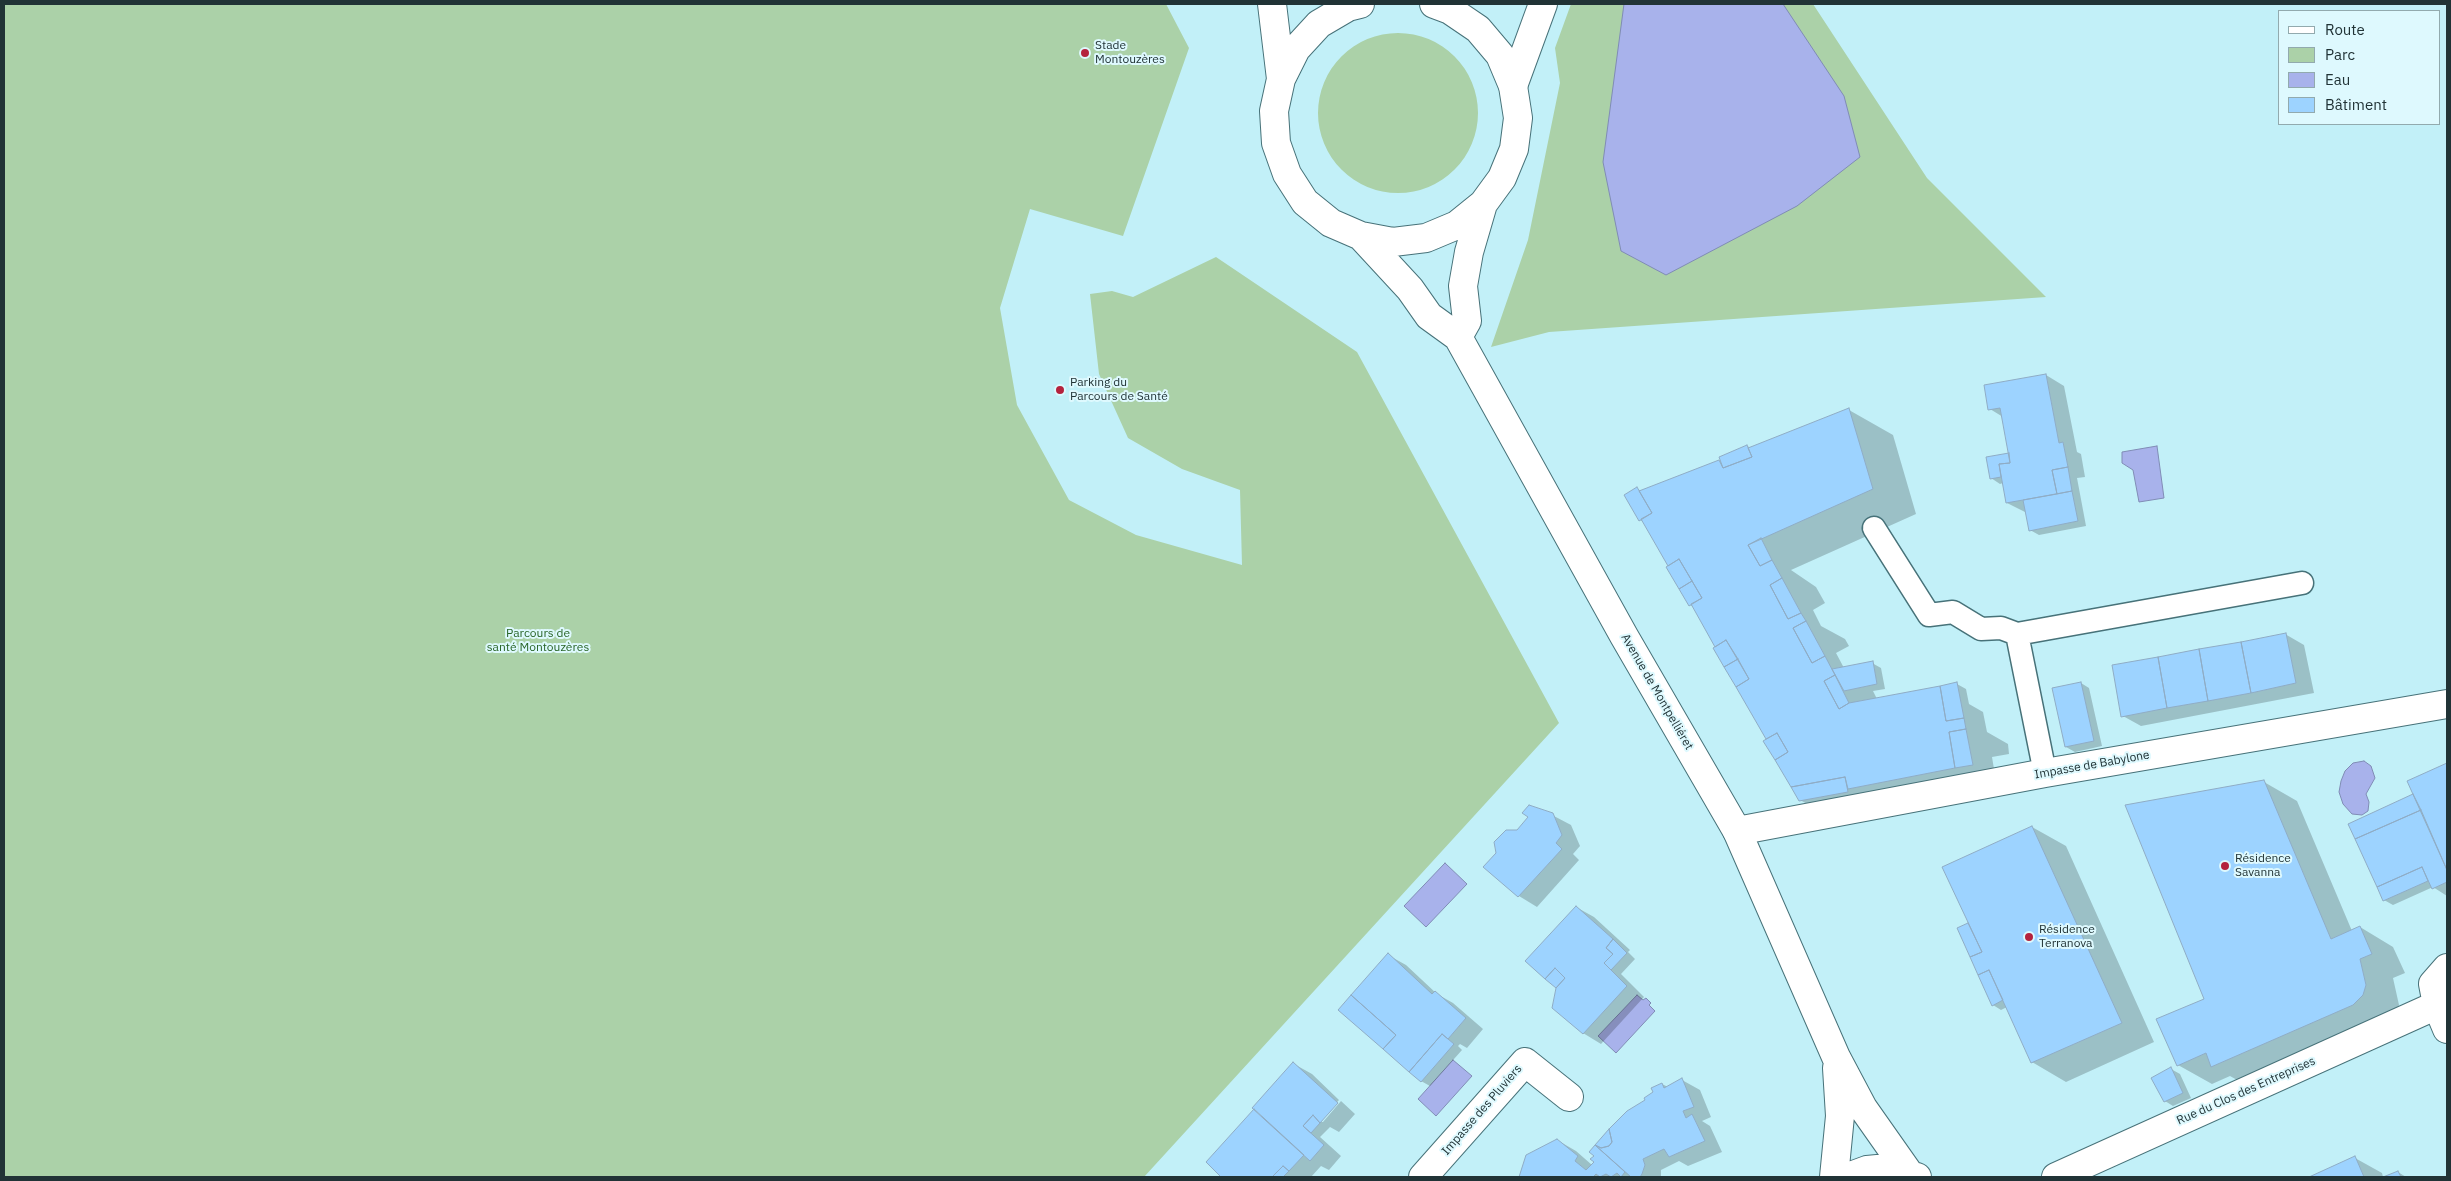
<!DOCTYPE html>
<html>
<head>
<meta charset="utf-8">
<style>
	body { margin:0 }
	#map { position:relative; width:2451px; height:1181px; overflow:hidden; background:#c2f0f8; font-family:"IBM Plex Sans",sans-serif }
	canvas { display:block }
	.frame { position:absolute; inset:0; border:5px solid #213336; pointer-events:none }
	.legend { position:absolute; left:2278px; top:10px; width:162px; height:115px; box-sizing:border-box; background:#def9fe; border:1px solid #92aaae; margin:0; padding:6px 9px; list-style:none; font-size:15px; color:#213336 }
	.legend li { display:flex; align-items:center; gap:10px; height:25px }
	.legend b { width:25px; border:1px solid #92aaae }
</style>
</head>
<body>
<div id="map">
<canvas width="2451" height="1181"></canvas>
<div class="frame"></div>
<ul class="legend">
<li><b style="height:6px;background:#fff"></b>Route</li>
<li><b style="height:14px;background:#abd1a8"></b>Parc</li>
<li><b style="height:14px;background:#a8b2eb"></b>Eau</li>
<li><b style="height:14px;background:#9dd3ff"></b>Bâtiment</li>
</ul>
</div>
<script>
const c = document.querySelector('canvas').getContext('2d');
c.lineJoin = 'round';
function paint(path, color) {
  c.fillStyle = color;
  c.fill(path, 'evenodd');
}
function shape(rows) {
  const path = new Path2D();
  for (const r of rows) {
    if (r.length === 3) {
      path.moveTo(r[0] + r[2], r[1]);
      path.arc(r[0], r[1], r[2], 0, 2 * Math.PI);
      continue;
    }
    path.moveTo(r[0], r[1]);
    for (let i = 2; i < r.length; i += 2) path.lineTo(r[i], r[i + 1]);
  }
  return path;
}
function trace(path, color, width, dash) {
  c.strokeStyle = color;
  c.lineWidth = width;
  c.lineCap = dash ? 'butt' : 'round';
  c.setLineDash(dash || []);
  c.stroke(path);
}
function write(font, color, halo, rows, align = 'center') {
  c.font = font + ' "IBM Plex Sans",sans-serif';
  c.lineWidth = 4;
  c.setLineDash([]);
  c.textBaseline = 'middle';
  c.strokeStyle = halo;
  c.fillStyle = color;
  for (const [text, x, y, turn = 0] of rows) {
    c.save();
    c.translate(x, y);
    c.rotate((+turn || 0) * Math.PI / 180);
    c.textAlign = isNaN(turn) ? turn : align;
    if (halo) c.strokeText(text, 0, 0);
    c.fillText(text, 0, 0);
    c.restore();
  }
}
const green = shape([
	[4,4,1166,4,1189,48,1123,236,1030,209,1000,308,1017,405,1069,500,1136,535,1242,565,1240,490,1182,469,1128,438,1099,374,1090,294,1112,291,1133,297,1216,257,1357,352,1559,723,1144,1177,4,1177],
	[1571,4,1813,4,1927,178,2046,297,1549,332,1491,347,1528,240,1560,83,1555,48],
	[1398,113,80]
]);
const water = shape([
	[1624,4,1783,4,1844,96,1860,157,1797,206,1666,275,1621,251,1603,162,1624,4],
	[2157,446,2164,498,2139,502,2133,470,2122,463,2122,452,2157,446],
	[2364,761,2371,766,2375,778,2366,794,2369,802,2368,811,2362,815,2352,814,2343,804,2339,792,2341,781,2345,771,2353,763,2364,761],
	[1445,863,1467,884,1426,927,1404,906,1445,863],
	[1637,995,1643,1000,1646,998,1651,1003,1649,1005,1655,1011,1616,1053,1598,1036,1637,995],
	[1453,1060,1472,1076,1436,1116,1418,1099,1453,1060]
]);
const shadow = shape([
	[2046,375,2064,386,2077,452,2081,454,2085,477,2077,478,2086,526,2039,535,2030,530,2027,513,2007,503,2003,483,2000,484,1991,478,1987,458,2010,454,2003,417,1990,409],
	[1849,410,1893,435,1916,514,1791,570,1816,587,1825,603,1813,610,1821,626,1845,639,1849,646,1836,653,1844,668,1872,663,1881,668,1885,689,1873,691,1877,699,1957,684,1966,689,1969,704,1983,712,1987,732,2008,744,2009,754,1992,757,1998,793,1809,805,1800,800,1769,739,1695,608,1690,605,1671,566,1645,523,1640,520,1637,489,1642,491,1719,461,1722,463,1747,446,1751,448],
	[2285,634,2304,645,2314,693,2141,726,2123,716],
	[2081,683,2089,688,2102,746,2075,752,2066,747],
	[2447,764,2447,896,2433,887,2393,905,2384,900,2415,795,2409,782],
	[2264,782,2297,801,2352,931,2360,927,2393,947,2405,973,2393,978,2399,1005,2396,1014,2246,1085,2230,1076,2212,1084,2178,1065,2205,1000],
	[1552,815,1571,825,1580,846,1573,854,1579,860,1537,907,1519,896,1485,867,1530,817],
	[2032,827,2066,846,2154,1042,2066,1082,2032,1062,2007,1007,2001,1010,1993,1005,1959,929,1970,923],
	[1576,907,1594,917,1630,950,1628,952,1635,959,1621,974,1644,997,1601,1044,1583,1033],
	[1388,955,1406,965,1437,994,1453,1003,1483,1029,1467,1048,1460,1044,1458,1046,1462,1050,1430,1086,1421,1081],
	[1294,1064,1312,1074,1339,1100,1319,1122,1323,1122,1341,1101,1355,1114,1339,1132,1330,1127,1320,1137,1341,1156,1329,1170,1321,1166,1311,1177,1223,1177],
	[2171,1069,2180,1074,2191,1098,2173,1106,2165,1101],
	[1682,1080,1700,1090,1711,1117,1702,1121,1710,1126,1722,1152,1688,1166,1679,1161,1661,1170,1661,1177,1520,1177,1527,1156,1557,1140,1576,1151,1592,1165,1596,1162,1595,1147,1600,1150,1662,1084,1668,1087],
	[2355,1158,2382,1173,2383,1177,2312,1177],
	[2398,1172,2406,1177,2387,1177]
]);
const building = shape([
	[2046,374,2059,443,2063,442,2068,467,2052,470,2057,494,2006,503,1999,464,2010,463,2000,408,1988,410,1984,385,2046,374],
	[1849,408,1873,489,1748,545,1760,566,1772,560,1782,578,1770,585,1788,619,1801,613,1806,621,1793,628,1812,663,1825,656,1835,675,1824,681,1839,709,1849,703,1940,686,1946,721,1964,718,1966,729,1949,732,1955,768,1848,789,1845,777,1791,787,1775,760,1788,752,1777,733,1766,739,1736,687,1749,679,1726,640,1715,647,1691,604,1702,598,1692,581,1679,559,1668,566,1641,519,1652,513,1639,491,1719,460,1723,468,1752,457,1748,448,1849,408],
	[1747,445,1752,457,1723,468,1719,457,1747,445],
	[2009,453,2010,463,1999,464,2001,477,1990,479,1986,457,2009,453],
	[2068,467,2072,491,2057,494,2052,470,2068,467],
	[1637,487,1652,513,1639,521,1624,495,1637,487],
	[2072,491,2078,521,2029,531,2023,500,2072,491],
	[1761,538,1772,560,1760,566,1748,545,1761,538],
	[1679,559,1692,581,1679,589,1666,567,1679,559],
	[1782,578,1801,613,1788,619,1770,585,1782,578],
	[1692,581,1702,598,1689,606,1679,589,1692,581],
	[1806,621,1825,656,1812,663,1793,628,1806,621],
	[2286,633,2296,683,2251,693,2241,642,2286,633],
	[1726,640,1738,659,1724,667,1713,648,1726,640],
	[2241,642,2251,693,2208,701,2199,649,2241,642],
	[2199,649,2208,701,2167,708,2158,657,2199,649],
	[2158,657,2167,708,2121,717,2112,665,2158,657],
	[1738,659,1749,679,1736,687,1724,667,1738,659],
	[1873,661,1877,684,1844,691,1832,669,1873,661],
	[1835,675,1849,703,1839,709,1824,681,1835,675],
	[1957,682,1964,718,1946,721,1940,686,1957,682],
	[2081,682,2094,741,2065,747,2052,688,2081,682],
	[1966,729,1973,765,1955,768,1949,732,1966,729],
	[1777,733,1788,752,1775,760,1763,741,1777,733],
	[2447,763,2447,870,2407,781,2447,763],
	[1845,777,1848,792,1799,801,1791,787,1845,777],
	[2264,780,2331,939,2360,926,2372,954,2360,959,2366,985,2363,995,2353,1005,2211,1067,2206,1053,2177,1066,2156,1019,2204,999,2125,805,2264,780],
	[2413,794,2421,810,2355,839,2348,824,2413,794],
	[1529,805,1553,813,1562,835,1556,843,1562,849,1518,897,1483,867,1496,853,1494,842,1506,830,1517,830,1528,817,1522,813,1529,805],
	[2421,810,2447,870,2447,882,2432,889,2422,867,2377,887,2355,839,2421,810],
	[2032,826,2122,1023,2031,1063,1989,970,1978,975,1970,957,1982,952,1942,867,2032,826],
	[2422,867,2428,881,2383,901,2377,887,2422,867],
	[1576,906,1613,939,1606,948,1613,954,1604,963,1627,986,1583,1034,1552,1008,1556,988,1565,978,1555,968,1545,979,1525,961,1576,906],
	[1968,923,1982,952,1970,957,1957,928,1968,923],
	[1613,939,1627,953,1611,970,1604,963,1613,954,1606,948,1613,939],
	[1388,953,1432,994,1435,991,1466,1018,1448,1039,1442,1034,1409,1072,1383,1049,1396,1035,1351,995,1388,953],
	[1555,968,1565,978,1556,988,1545,979,1555,968],
	[1989,970,2003,1000,1992,1006,1978,975,1989,970],
	[1351,995,1396,1035,1383,1049,1338,1010,1351,995],
	[1442,1034,1454,1044,1421,1082,1409,1072,1442,1034],
	[1293,1062,1338,1103,1320,1123,1313,1115,1303,1126,1324,1145,1310,1161,1252,1108,1293,1062],
	[2171,1067,2183,1093,2164,1102,2151,1078,2171,1067],
	[1682,1078,1694,1107,1683,1111,1686,1118,1692,1114,1705,1141,1669,1157,1664,1149,1643,1159,1645,1165,1642,1174,1640,1177,1631,1177,1595,1145,1601,1148,1609,1146,1612,1142,1609,1129,1627,1111,1645,1100,1644,1098,1653,1092,1651,1088,1662,1083,1664,1088,1682,1078],
	[1254,1109,1304,1155,1289,1171,1283,1166,1272,1177,1221,1177,1206,1162,1254,1109],
	[1313,1115,1320,1123,1311,1133,1303,1126,1313,1115],
	[1609,1129,1612,1142,1609,1146,1601,1148,1595,1145,1609,1129],
	[1557,1139,1578,1156,1575,1161,1586,1170,1594,1162,1590,1159,1594,1156,1589,1152,1595,1145,1625,1172,1621,1177,1617,1173,1611,1177,1606,1174,1600,1177,1596,1174,1593,1177,1519,1177,1526,1155,1557,1139],
	[2355,1156,2364,1177,2309,1177,2355,1156],
	[1283,1166,1289,1171,1283,1177,1272,1177,1283,1166],
	[2398,1171,2401,1177,2383,1177,2398,1171]
]);
const lane = shape([
	[1874,528,1929,615,1953,612,1981,629,2001,628,2017,634,2302,583],
	[2017,634,2045,773]
]);
const street = shape([
	[1513,86,1543,4],
	[1737,831,2045,773,2447,704],
	[2447,968,2433,984,2437,1005,2447,1029],
	[1423,1177,1525,1062,1569,1097],
	[2056,1177,2437,1005]
]);
const secondary = shape([
	[1272,4,1281,79],
	[1360,4,1348,7,1319,24,1296,49,1281,79,1274,111,1276,143,1287,174,1305,202,1331,223,1361,236,1393,242,1426,238,1457,225,1483,204,1502,178,1514,149,1518,118,1513,86,1500,55,1478,29,1450,10,1434,4],
	[1361,236,1410,289,1429,316,1458,337,1624,636,1737,831,1836,1057,1863,1108,1908,1172],
	[1458,337,1467,321,1463,286,1469,252,1483,204],
	[1834,1177,1840,1116,1837,1068],
	[1848,1177,1867,1170,1888,1168,1917,1177]
]);
const markers = [
	[1085,53,5,"#b4223d"],
	[1060,390,5,"#b4223d"],
	[2225,866,5,"#b4223d"],
	[2029,937,5,"#b4223d"]
];
const poiNames = [
	["Stade",1095,46],
	["Montouzères",1095,60],
	["Parking du",1070,383],
	["Parcours de Santé",1070,397],
	["Résidence",2235,859],
	["Savanna",2235,873],
	["Résidence",2039,930],
	["Terranova",2039,944]
];
const parkNames = [
	["Parcours de",538,634],
	["santé Montouzères",538,648]
];
const streetNames = [
	["Avenue de Montpelliéret",1657,692,60],
	["Impasse de Babylone",2092,765,-10],
	["Rue du Clos des Entreprises",2246,1091,-24],
	["Impasse des Pluviers",1482,1110,-49]
];
paint(green, '#abd1a8');
paint(water, '#a8b2eb');
trace(water, '#808cb5', 1);
paint(shadow, '#0003');
paint(building, '#9dd3ff');
trace(building, '#8facc5', 1);
trace(lane, '#477279', 25);
trace(street, '#477279', 30);
trace(secondary, '#477279', 30);
trace(lane, '#fff', 22);
trace(street, '#fff', 28);
trace(secondary, '#fff', 28);
for (const [x, y, r, color] of markers) {
  const dot = new Path2D();
  dot.arc(x, y, r, 0, 2 * Math.PI);
  c.fillStyle = color;
  c.fill(dot);
  trace(dot, '#def9fe', 2);
}
write('12px', '#213336', '#def9fe', poiNames, 'left');
write('12px', '#286426', '#def9fe', parkNames);
write('12px', '#213336', '#def9fe', streetNames);
</script>
</body>
</html>
